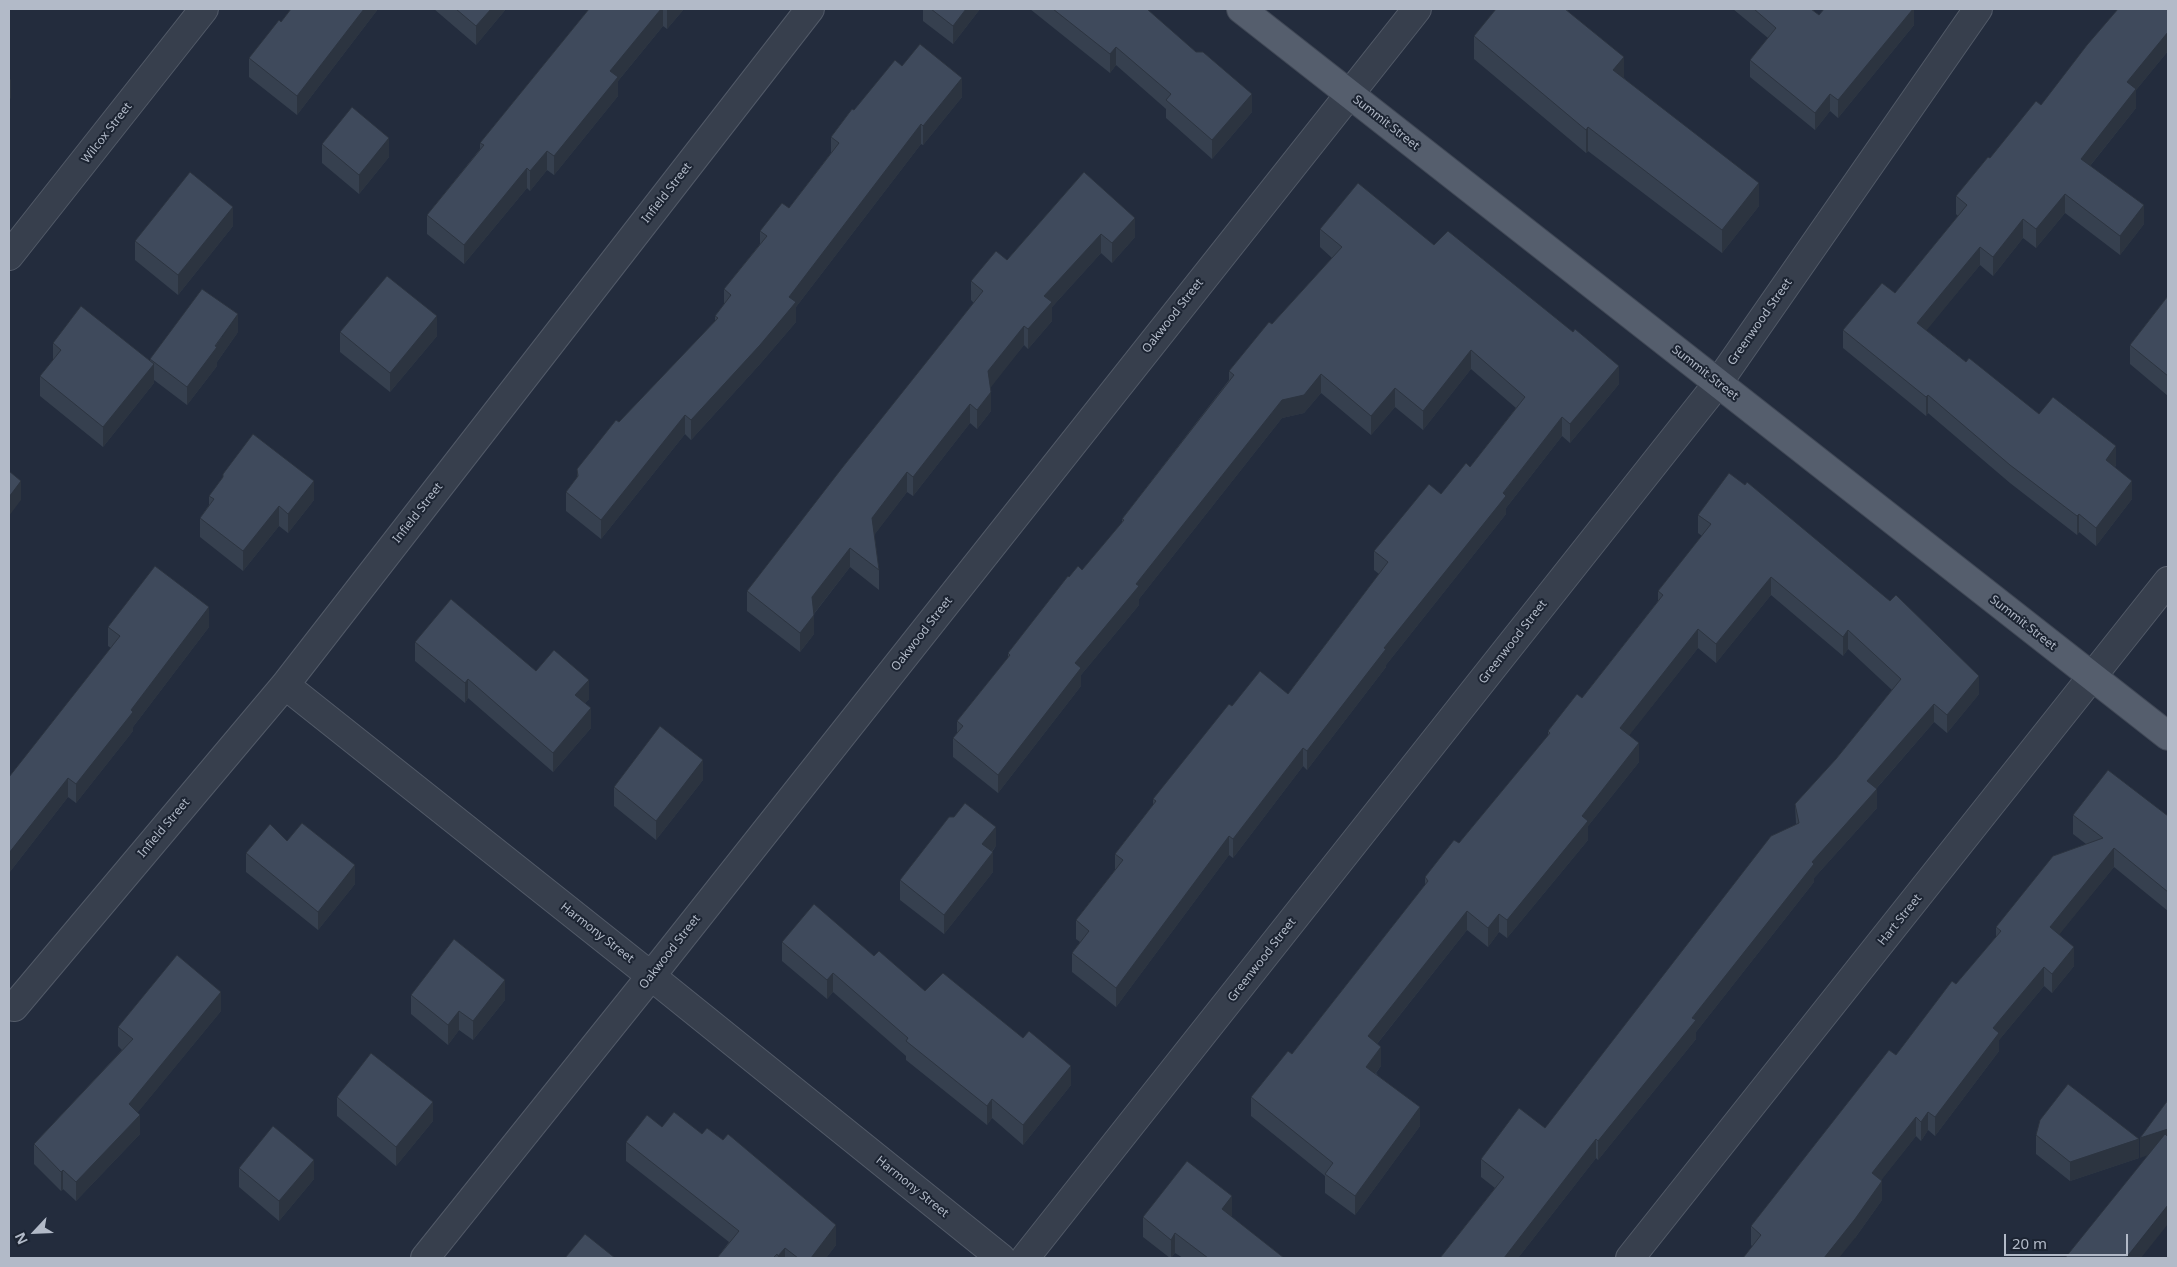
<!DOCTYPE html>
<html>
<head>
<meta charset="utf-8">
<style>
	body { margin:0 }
	#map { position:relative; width:2177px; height:1267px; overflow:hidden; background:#232c3d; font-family:"Noto Sans",sans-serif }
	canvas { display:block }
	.frame { position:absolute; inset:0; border:10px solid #b2bac8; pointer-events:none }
	.north { position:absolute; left:10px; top:1207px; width:50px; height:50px; -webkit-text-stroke:4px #1c2432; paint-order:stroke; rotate:245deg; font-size:14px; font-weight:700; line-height:20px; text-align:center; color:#b2bac8 }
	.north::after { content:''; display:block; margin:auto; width:18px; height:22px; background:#b2bac8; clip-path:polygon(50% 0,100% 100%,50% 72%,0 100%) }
	.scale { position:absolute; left:2004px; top:1234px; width:124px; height:22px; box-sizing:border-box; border:2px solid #b2bac8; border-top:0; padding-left:6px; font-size:15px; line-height:18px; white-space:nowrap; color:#b2bac8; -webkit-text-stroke:4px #1c2432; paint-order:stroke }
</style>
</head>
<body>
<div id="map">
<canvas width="2177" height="1267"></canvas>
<div class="frame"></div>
<div class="north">N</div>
<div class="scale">20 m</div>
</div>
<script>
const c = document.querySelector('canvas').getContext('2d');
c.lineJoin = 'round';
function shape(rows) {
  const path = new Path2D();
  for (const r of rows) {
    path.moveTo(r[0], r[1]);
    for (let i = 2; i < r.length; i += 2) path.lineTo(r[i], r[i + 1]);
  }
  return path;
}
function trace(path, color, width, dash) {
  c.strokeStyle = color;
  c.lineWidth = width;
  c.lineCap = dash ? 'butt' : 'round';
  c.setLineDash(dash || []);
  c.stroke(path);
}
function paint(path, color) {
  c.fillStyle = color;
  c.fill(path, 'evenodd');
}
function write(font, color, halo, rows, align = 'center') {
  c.font = font + ' "Noto Sans",sans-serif';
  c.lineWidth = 4;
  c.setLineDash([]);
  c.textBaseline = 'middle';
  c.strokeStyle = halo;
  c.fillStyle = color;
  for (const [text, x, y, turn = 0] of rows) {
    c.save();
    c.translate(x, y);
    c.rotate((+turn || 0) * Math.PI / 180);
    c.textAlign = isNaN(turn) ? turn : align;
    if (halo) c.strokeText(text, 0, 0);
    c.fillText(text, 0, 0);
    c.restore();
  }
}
const minor = shape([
	[9,256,204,9],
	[285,685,651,976,1001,1258],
	[14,1007,285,685,810,9],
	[425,1258,651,976,1417,9],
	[1025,1258,1718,383,1978,9],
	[1630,1258,2168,581]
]);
const major = shape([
	[1241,9,2168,736]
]);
const wall = shape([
	[291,9,378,9,297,115,249,77,249,58,281,22],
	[434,9,506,9,476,45],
	[589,9,684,9,667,29,663,26,618,81,618,96,554,175,547,170,530,191,527,188,464,264,427,234,427,215,480,149,480,143],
	[923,9,980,9,953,44,923,21],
	[1030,9,1147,9,1252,112,1212,159,1166,118,1166,109,1116,65,1110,73],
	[1567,9,1567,10,1624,78,1759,206,1722,253,1588,151,1586,153,1474,59,1474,36],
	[1733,9,1811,9,1819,15,1914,9,1914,25,1838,118,1830,111,1815,130,1750,77,1750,60,1768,38],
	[2168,9,2168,51,2136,90,2136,108,2090,166,2144,224,2120,255,2065,213,2036,248,2023,238,1993,276,1980,265,1926,330,1966,362,2039,414,2116,465,2115,467,2132,499,2096,546,2079,532,2077,535,2010,483,1928,413,1926,416,1843,348,1843,330,1895,293,1958,216,1956,214,1956,196,1990,158,2041,105],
	[902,66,962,97,923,145,921,144,796,307,796,322,760,364,691,440,685,434,601,539,566,511,566,492,577,478,577,469,619,422,715,322,715,316,724,304,724,289,760,244,760,231,789,208,831,153,831,137,854,110],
	[322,144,389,157,359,194,322,163],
	[1084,172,1135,237,1112,263,1101,253,1052,307,1052,321,1028,349,1024,345,990,387,991,411,977,429,970,423,913,496,907,492,874,535,879,570,879,590,850,567,814,614,814,634,800,652,747,611,747,591,974,303,971,300,971,281,1007,260],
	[233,226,178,295,135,260,135,241],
	[1320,229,1434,245,1619,384,1570,443,1562,436,1506,508,1506,514,1386,665,1386,667,1307,770,1303,766,1233,858,1229,855,1116,1007,1072,972,1072,953,1080,942,1076,939,1076,920,1115,870,1115,854,1153,805,1153,799,1232,706,1288,694,1379,574,1374,570,1374,551,1441,494,1470,467,1516,408,1471,369,1423,430,1395,407,1371,435,1321,393,1304,413,1282,418,1139,599,1139,605,1081,675,1081,686,998,793,953,757,953,738,957,734,957,721,1008,658,1008,653,1069,577,1082,570,1122,523,1122,519,1229,380,1229,371,1332,258,1320,247],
	[2168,296,2168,396,2130,364,2130,345],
	[238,332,217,362,217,366,187,405,154,380,154,383,103,447,40,396,40,376,53,361,53,343,150,361,150,359],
	[340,332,437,336,390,392,340,352],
	[209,496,314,500,288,533,279,526,243,571,200,537,200,518,209,505],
	[1698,515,1979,694,1947,733,1934,722,1876,789,1877,808,1814,878,1814,882,1696,1032,1696,1039,1598,1160,1596,1158,1518,1258,1440,1258,1495,1188,1481,1177,1481,1159,1545,1128,1796,824,1795,804,1836,759,1892,690,1848,649,1843,656,1771,595,1716,663,1698,648,1629,735,1639,762,1588,826,1588,840,1507,938,1499,932,1488,947,1467,930,1377,1044,1381,1066,1376,1073,1420,1126,1355,1215,1325,1193,1325,1176,1251,1116,1251,1097,1292,1054,1425,885,1425,877,1459,843,1548,736,1548,731,1582,698,1658,601,1658,591,1702,536,1698,533],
	[108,627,209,627,133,727,133,731,76,803,68,797,9,873,111,648,108,646],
	[415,642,589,699,585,703,591,728,553,772,468,698,465,703,415,661],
	[703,780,656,840,614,806,614,787],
	[2073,815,2168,816,2168,911,2114,867,2059,934,2074,966,2052,993,2044,986,1999,1040,1999,1051,1935,1136,1928,1130,1921,1141,1916,1136,1881,1180,1882,1200,1855,1238,1752,1246,1751,1245,1751,1226,1996,937,1996,927,2086,844,2073,834],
	[287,841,355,884,318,930,246,872,246,853],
	[996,846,992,852,993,872,944,934,900,900,900,880],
	[782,942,874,956,925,991,1071,1085,1023,1145,992,1118,987,1125,906,1060,906,1056,833,992,827,999,782,961],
	[411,995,505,1000,473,1040,459,1030,448,1045,411,1014],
	[221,1011,137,1113,140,1134,76,1201,63,1189,61,1191,34,1164,34,1144,122,1050,118,1046,118,1027],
	[337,1097,433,1121,396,1166,337,1116],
	[662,1127,836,1245,826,1258,717,1258,729,1242,626,1161,626,1142],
	[2036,1135,2139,1158,2070,1181,2036,1154],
	[239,1168,314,1179,279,1221,239,1187],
	[1232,1215,1231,1217,1284,1258,1183,1258,1175,1253,1171,1258,1170,1258,1143,1237,1143,1217]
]);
const shadedWall = shape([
	[364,9,378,9,297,115,297,96],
	[491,9,506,9,476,45,476,26],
	[661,9,663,9,663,26,618,81,618,96,554,175,554,156,610,71],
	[668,9,684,9,667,29,667,10],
	[966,9,980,9,953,44,953,26],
	[1913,9,1914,9,1914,25,1838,118,1838,100],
	[2168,32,2168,51,2136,90,2136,108,2081,177,2081,159,2127,82],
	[1116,47,1116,65,1110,73,1110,54],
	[1624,57,1624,80,1613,70],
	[962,78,962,97,923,145,923,126],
	[11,79,11,98,9,100,9,81],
	[1252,94,1252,112,1212,159,1212,140],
	[1830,94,1830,111,1815,130,1815,113],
	[921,124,921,144,796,307,796,322,760,364,691,440,691,420,789,297],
	[1588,127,1588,151,1586,153,1586,130],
	[389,138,389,157,359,194,359,175],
	[547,151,547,170,530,191,530,171],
	[527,168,527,188,464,264,464,245],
	[1759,183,1759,206,1722,253,1722,230],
	[2065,194,2065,213,2036,248,2036,229],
	[2144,205,2144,224,2120,255,2120,236],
	[233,207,233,226,178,295,178,275],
	[1135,218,1135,237,1112,263,1112,243],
	[2023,219,2023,238,1993,276,1993,257],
	[1101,234,1101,253,1052,307,1052,321,1028,349,1028,329,1044,296],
	[1980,247,1980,265,1917,342,1917,323],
	[238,314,238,332,217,362,217,366,187,405,187,387],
	[437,316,437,336,390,392,390,373],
	[1024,326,1024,345,988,391,988,371],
	[1471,350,1471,369,1423,430,1423,411],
	[154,364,154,383,103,447,103,427],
	[1619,366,1619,384,1570,443,1570,424],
	[1321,374,1321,393,1304,413,1282,418,1139,599,1139,605,1081,675,1081,686,998,793,998,775,1075,663,1136,584,1282,400],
	[1395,388,1395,407,1371,435,1371,416],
	[991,392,991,411,977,429,977,410],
	[1928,395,1928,413,1926,416,1926,397],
	[970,404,970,423,913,496,913,477],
	[685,415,685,434,601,539,601,520],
	[1562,417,1562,436,1506,508,1506,514,1386,665,1386,667,1307,770,1307,751,1384,648],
	[2116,446,2116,465,2106,478,2106,460],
	[907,472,907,492,872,538,872,518],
	[21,481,21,500,9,516,9,497],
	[314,481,314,500,288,533,288,514],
	[2132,481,2132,499,2096,546,2096,528],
	[279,506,279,526,243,571,243,551],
	[2079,514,2079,532,2077,535,2077,516],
	[850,548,850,567,812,616,812,597],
	[1771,577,1771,595,1716,663,1716,644],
	[209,607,209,627,133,727,133,731,76,803,76,784,131,710],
	[814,615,814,634,800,652,800,633],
	[1698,629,1698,648,1620,747,1620,728],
	[1848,630,1848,649,1843,656,1843,637],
	[1979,676,1979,694,1947,733,1947,715],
	[468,679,468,698,465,703,465,683],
	[589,680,589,699,575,714,575,695],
	[1934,704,1934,722,1867,799,1867,781],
	[591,708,591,728,553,772,553,753],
	[1639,743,1639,762,1588,826,1588,840,1507,938,1507,920,1582,816],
	[1303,748,1303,766,1233,858,1233,839],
	[703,760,703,780,656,840,656,821],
	[68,778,68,797,9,873,9,853],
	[1877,789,1877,808,1814,878,1814,882,1696,1032,1696,1039,1598,1160,1598,1141,1812,862],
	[996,827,996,846,982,863,982,844],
	[1229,836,1229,855,1116,1007,1116,988],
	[2114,848,2114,867,2050,946,2050,927],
	[993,852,993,872,944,934,944,915],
	[355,865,355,884,318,930,318,912],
	[1467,911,1467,930,1368,1055,1368,1036],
	[1499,914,1499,932,1488,947,1488,928],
	[2074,947,2074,966,2052,993,2052,974],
	[2044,967,2044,986,1999,1040,1999,1051,1935,1136,1935,1117,1993,1028],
	[833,973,833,992,827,999,827,980],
	[505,980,505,1000,473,1040,473,1021],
	[221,992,221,1011,129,1123,129,1104],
	[459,1011,459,1030,448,1045,448,1025],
	[1381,1047,1381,1066,1366,1085,1366,1067],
	[1071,1066,1071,1085,1023,1145,1023,1125],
	[992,1099,992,1118,987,1125,987,1106],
	[433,1102,433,1121,396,1166,396,1147],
	[1420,1107,1420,1126,1355,1215,1355,1196],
	[1928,1112,1928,1130,1921,1141,1921,1122],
	[140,1115,140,1134,76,1201,76,1182],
	[1916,1117,1916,1136,1872,1192,1872,1173],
	[2168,1129,2168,1148,2140,1158,2140,1138],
	[1596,1139,1596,1158,1518,1258,1504,1258],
	[2139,1139,2139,1158,2070,1181,2070,1162],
	[314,1160,314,1179,279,1221,279,1201],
	[63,1170,63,1189,61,1191,61,1172],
	[1882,1181,1882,1200,1855,1238,1839,1258,1824,1258],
	[1232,1196,1232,1215,1222,1229,1222,1209],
	[2168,1205,2168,1224,2141,1258,2126,1258],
	[836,1225,836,1245,826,1258,811,1258],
	[1175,1233,1175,1253,1171,1258,1171,1240],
	[785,1248,785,1258,778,1258,778,1256]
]);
const building = shape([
	[291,9,364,9,297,96,249,58,279,20,281,22,291,9],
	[456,9,491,9,476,26,456,9],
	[589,9,661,9,610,71,618,77,554,156,547,151,530,171,527,168,464,245,427,215,484,145,480,143,589,9],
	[931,9,966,9,953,26,931,9],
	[1053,9,1147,9,1196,52,1203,52,1252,94,1212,140,1166,100,1171,94,1116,47,1110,54,1053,9],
	[1496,9,1565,9,1624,57,1613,70,1759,183,1722,230,1588,127,1586,130,1474,36,1496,9],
	[1754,9,1811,9,1819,15,1824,9,1913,9,1838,100,1830,94,1815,113,1750,60,1776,28,1754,9],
	[2118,9,2168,9,2168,32,2127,82,2136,89,2081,159,2144,205,2120,236,2065,194,2036,229,2023,219,1993,257,1980,247,1917,323,1966,362,1969,358,2039,414,2053,397,2116,446,2106,460,2132,481,2096,528,2079,514,2077,516,2010,465,1928,395,1926,397,1843,330,1882,283,1895,293,1967,205,1956,196,1988,157,1990,158,2036,101,2041,105,2087,45,2118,9],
	[920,44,962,78,923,126,921,124,789,297,796,302,760,345,691,420,685,415,601,520,566,492,578,476,577,469,616,420,619,422,718,318,715,316,731,295,724,289,767,236,760,231,782,203,789,208,839,143,831,137,852,109,854,110,895,60,902,66,920,44],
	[352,107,389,138,359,175,322,144,352,107],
	[190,172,233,207,178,275,135,241,190,172],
	[1084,172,1135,218,1112,243,1101,234,1044,296,1052,302,1028,329,1024,326,988,371,991,392,977,410,970,404,913,477,907,472,872,518,879,570,850,548,812,597,814,615,800,633,747,591,842,468,983,291,971,281,996,251,1007,260,1084,172],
	[1358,183,1434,245,1448,231,1573,332,1575,329,1619,366,1570,424,1562,417,1503,493,1506,496,1384,648,1386,649,1307,751,1303,748,1233,839,1229,836,1116,988,1072,953,1089,931,1076,920,1123,860,1115,854,1156,801,1153,799,1229,704,1232,706,1260,671,1288,694,1388,562,1374,551,1429,484,1441,494,1466,463,1470,467,1525,397,1471,350,1423,411,1395,388,1371,416,1321,374,1304,395,1282,400,1136,584,1139,586,1075,663,1081,668,998,775,953,738,963,726,957,721,1010,655,1008,653,1068,576,1069,577,1078,566,1082,570,1124,520,1122,519,1234,375,1229,371,1269,322,1272,324,1342,247,1320,229,1358,183],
	[387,276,437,316,390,373,340,332,387,276],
	[202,289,238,314,215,346,217,347,187,387,150,359,202,289],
	[2168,296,2168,376,2130,345,2168,296],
	[81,306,154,364,103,427,40,376,61,350,53,343,81,306],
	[253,434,314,481,288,514,279,506,243,551,200,518,214,499,209,496,223,477,223,474,253,434],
	[9,471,21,481,9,497,9,471],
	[1729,473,1745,485,1747,482,1890,601,1896,595,1979,676,1947,715,1934,704,1867,781,1877,789,1812,862,1814,864,1692,1018,1696,1020,1598,1141,1596,1139,1504,1258,1440,1258,1504,1177,1481,1159,1519,1108,1545,1128,1771,836,1799,823,1795,804,1836,759,1901,679,1848,630,1843,637,1771,577,1716,644,1698,629,1620,728,1639,743,1582,816,1588,821,1507,920,1499,914,1488,928,1467,911,1368,1036,1381,1047,1366,1067,1420,1107,1355,1196,1325,1174,1333,1163,1251,1097,1288,1051,1292,1054,1428,881,1425,877,1454,840,1459,843,1550,733,1548,731,1577,694,1582,698,1663,595,1658,591,1711,524,1698,515,1729,473],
	[155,566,209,607,131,710,133,712,76,784,68,778,9,853,9,777,120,636,108,627,155,566],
	[451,599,536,671,554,650,589,680,575,695,591,708,553,753,468,679,465,683,415,642,451,599],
	[660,726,703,760,656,821,614,787,660,726],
	[2108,770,2168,816,2168,892,2114,848,2050,927,2074,947,2052,974,2044,967,1993,1028,1999,1033,1935,1117,1928,1112,1921,1122,1916,1117,1872,1173,1882,1181,1855,1219,1824,1258,1743,1258,1761,1235,1751,1226,1889,1050,1896,1055,1952,981,1956,984,2001,931,1996,927,2053,856,2103,838,2073,815,2108,770],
	[965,803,996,827,982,844,993,852,944,915,900,880,949,817,954,817,965,803],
	[302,823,355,865,318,912,246,853,270,824,287,841,302,823],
	[814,904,874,956,879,951,925,991,943,973,1023,1038,1029,1031,1071,1066,1023,1125,992,1099,987,1106,906,1041,908,1038,833,973,827,980,782,942,814,904],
	[454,939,505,980,473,1021,459,1011,448,1025,411,995,454,939],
	[177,955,221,992,129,1104,140,1115,76,1182,63,1170,61,1172,34,1144,133,1039,118,1027,177,955],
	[371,1053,433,1102,396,1147,337,1097,371,1053],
	[2068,1084,2139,1139,2070,1162,2036,1135,2040,1120,2068,1084],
	[2168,1100,2168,1129,2140,1138,2168,1100],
	[674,1112,702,1134,707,1128,723,1140,728,1134,836,1225,811,1258,798,1258,785,1248,778,1256,777,1254,773,1258,717,1258,739,1231,626,1142,647,1115,662,1127,674,1112],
	[273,1126,314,1160,279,1201,239,1168,273,1126],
	[2165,1134,2168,1137,2168,1205,2126,1258,2065,1258,2165,1134],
	[1187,1161,1232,1196,1222,1209,1284,1258,1208,1258,1175,1233,1171,1240,1143,1217,1187,1161],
	[585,1234,615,1258,565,1258,585,1234]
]);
const streetNames = [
	["Summit Street",1386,123,38],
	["Wilcox Street",107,133,-52],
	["Infield Street",667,193,-52],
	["Oakwood Street",1173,316,-52],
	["Greenwood Street",1760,322,-55],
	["Summit Street",1705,373,38],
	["Infield Street",418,513,-52],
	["Summit Street",2023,623,38],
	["Oakwood Street",922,634,-52],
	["Greenwood Street",1513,642,-52],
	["Infield Street",164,828,-50],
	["Hart Street",1900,920,-51],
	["Harmony Street",597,933,38],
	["Oakwood Street",670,952,-52],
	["Greenwood Street",1262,960,-52],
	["Harmony Street",912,1187,39]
];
trace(minor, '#525a68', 30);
trace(major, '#404856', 30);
trace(minor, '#373f4d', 28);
trace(major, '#555e6d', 28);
paint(wall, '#36404f');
paint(shadedWall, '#2c3440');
paint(building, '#3f4a5c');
trace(building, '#2c3440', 1);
write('12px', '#b2bac8', '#1c2432', streetNames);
</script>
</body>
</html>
